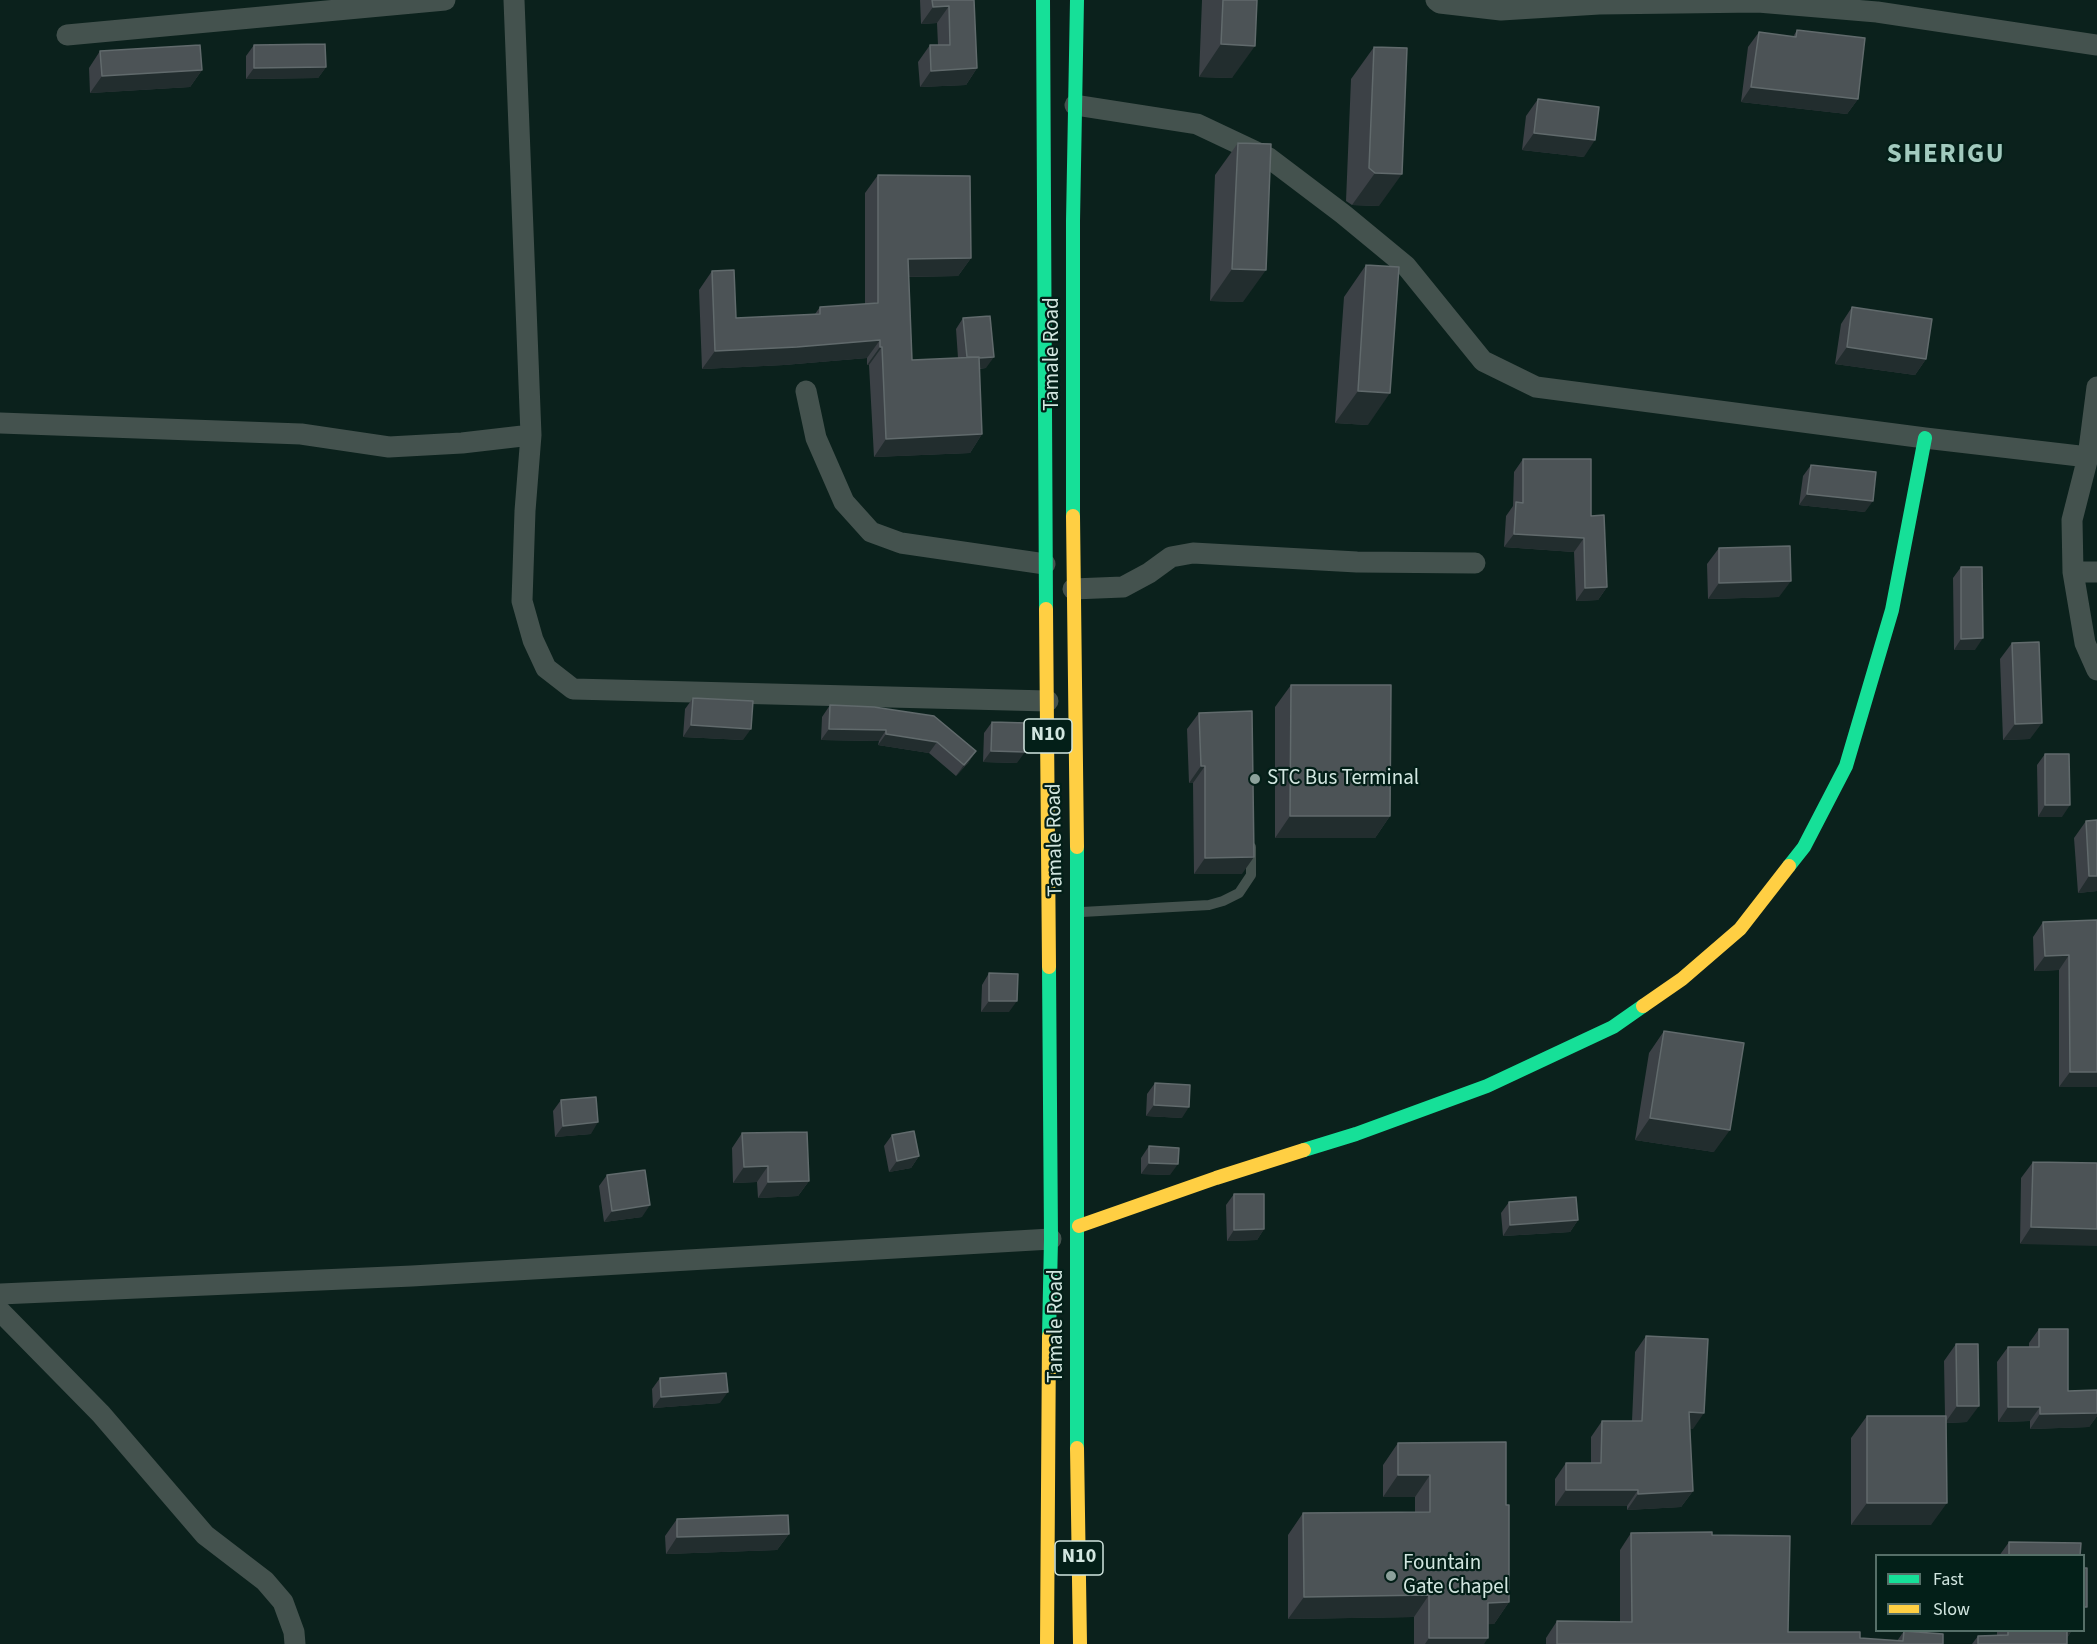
<!DOCTYPE html>
<html>
<head>
<meta charset="utf-8">
<style>
	body { margin:0 }
	#map { position:relative; width:2097px; height:1644px; overflow:hidden; background:#0b211c; font-family:"Source Sans 3",sans-serif }
	canvas { display:block }
	.legend { position:absolute; left:1875px; top:1554px; width:210px; height:78px; box-sizing:border-box; background:#031f18; border:2px solid #566f68; margin:0; padding:8px 10px; list-style:none; font-size:18px; color:#d2e6e0 }
	.legend li { display:flex; align-items:center; gap:12px; height:30px }
	.legend b { width:30px; border:2px solid #566f68 }
</style>
</head>
<body>
<div id="map">
<canvas width="2097" height="1644"></canvas>
<ul class="legend">
<li><b style="height:8px;background:#16e098"></b>Fast</li>
<li><b style="height:8px;background:#ffcf43"></b>Slow</li>
</ul>
</div>
<script>
const c = document.querySelector('canvas').getContext('2d');
c.lineJoin = 'round';
function shape(rows) {
  const path = new Path2D();
  for (const r of rows) {
    path.moveTo(r[0], r[1]);
    for (let i = 2; i < r.length; i += 2) path.lineTo(r[i], r[i + 1]);
  }
  return path;
}
function trace(path, color, width, dash) {
  c.strokeStyle = color;
  c.lineWidth = width;
  c.lineCap = dash ? 'butt' : 'round';
  c.setLineDash(dash || []);
  c.stroke(path);
}
function paint(path, color) {
  c.fillStyle = color;
  c.fill(path, 'evenodd');
}
function write(font, color, halo, rows, align = 'center') {
  c.font = font + ' "Source Sans 3",sans-serif';
  c.lineWidth = 4.5;
  c.setLineDash([]);
  c.textBaseline = 'middle';
  c.strokeStyle = halo;
  c.fillStyle = color;
  for (const [text, x, y, turn = 0] of rows) {
    c.save();
    c.translate(x, y);
    c.rotate((+turn || 0) * Math.PI / 180);
    c.textAlign = isNaN(turn) ? turn : align;
    if (halo) c.strokeText(text, 0, 0);
    c.fillText(text, 0, 0);
    c.restore();
  }
}
const lane = shape([
	[1082,912,1209,905,1223,901,1239,893,1251,875,1251,847]
]);
const street = shape([
	[514,0,531,435,525,511,522,601,533,640,546,668,573,689,1048,701],
	[1436,0,1440,3,1501,10,1599,4,1758,2,1877,12,2097,45],
	[67,35,445,0],
	[1075,105,1197,124,1269,158,1343,214,1406,266,1483,361,1536,387,1925,438,2088,457],
	[2097,387,2088,457,2072,520,2073,572,2085,643,2097,670],
	[806,391,816,438,844,502,871,532,901,543,1045,564],
	[0,423,301,434,389,447,462,443,531,435],
	[2073,572,2097,572],
	[1073,589,1123,587,1149,573,1171,557,1193,553,1357,562,1475,563],
	[0,1294,412,1276,1051,1239],
	[0,1311,101,1414,205,1535,265,1581,283,1602,294,1632,295,1644]
]);
const fast = shape([
	[1043,0,1046,609],
	[1073,516,1073,221,1077,0],
	[1077,847,1077,1448],
	[1789,866,1804,847,1846,766,1892,610,1925,438],
	[1304,1150,1356,1134,1487,1086,1613,1027,1643,1006],
	[1049,1336,1051,1239,1049,967]
]);
const slow = shape([
	[1073,516,1077,847],
	[1046,609,1049,967],
	[1643,1006,1682,979,1740,929,1789,866],
	[1079,1226,1216,1178,1304,1150],
	[1077,1448,1080,1644],
	[1047,1644,1049,1336]
]);
const wall = shape([
	[920,0,974,0,977,68,966,85,920,87,918,62,930,45,938,45,937,23,921,24],
	[1202,0,1257,0,1232,78,1199,77],
	[1797,30,1858,99,1847,114,1741,102,1748,47,1759,32,1793,37],
	[254,45,326,67,318,78,246,79,246,56],
	[1374,47,1379,206,1352,205,1346,201,1351,79],
	[100,51,202,70,190,87,90,93,89,68],
	[1538,99,1584,157,1522,150,1526,116],
	[1238,143,1243,302,1210,301,1215,175],
	[878,175,971,258,958,276,909,277,912,360,958,358,956,329,963,318,986,368,979,369,982,434,970,453,874,457,869,365,867,365,867,358,784,365,702,369,699,290,712,271,736,318,815,314,820,307,865,304,865,193],
	[1366,265,1368,425,1335,423,1344,297],
	[1852,307,1926,359,1915,375,1835,364,1841,324],
	[1523,459,1591,516,1607,587,1598,600,1576,601,1574,552,1504,547,1506,516,1513,506,1514,472],
	[1811,465,1865,512,1799,505,1803,476],
	[1719,548,1779,597,1708,599,1707,564],
	[1961,567,1975,650,1954,650,1953,578],
	[2012,643,2030,739,2003,740,2000,659],
	[1291,685,1390,816,1375,838,1275,838,1275,707],
	[693,698,743,740,683,737,685,709],
	[830,705,976,751,968,763,956,776,929,753,878,745,879,741,821,740,822,717],
	[1199,713,1242,874,1194,874,1193,783,1189,783,1187,729],
	[992,722,1017,763,983,762,984,733],
	[2045,754,2062,817,2038,817,2037,765],
	[2097,820,2097,891,2078,893,2074,838,2086,821],
	[2097,920,2097,1087,2059,1087,2059,970,2034,971,2033,937,2043,922],
	[989,973,1009,1012,981,1012,982,985],
	[1664,1031,1714,1152,1635,1140,1649,1053],
	[1155,1083,1182,1118,1146,1116,1147,1094],
	[561,1100,591,1134,555,1137,553,1111],
	[742,1133,809,1181,798,1196,758,1198,757,1182,733,1183,732,1148],
	[892,1135,919,1156,911,1168,889,1172,884,1146],
	[1149,1146,1170,1175,1141,1174,1141,1158],
	[2033,1162,2097,1163,2020,1244,2021,1178],
	[607,1175,642,1217,604,1222,599,1186],
	[1234,1194,1264,1229,1257,1240,1227,1241,1226,1205],
	[1509,1202,1578,1220,1570,1232,1503,1236,1501,1213],
	[2039,1329,2068,1391,2097,1390,2097,1416,2089,1427,2030,1429,2030,1421,1998,1422,1997,1362,2008,1347,2029,1347,2029,1343],
	[1646,1336,1693,1429,1690,1428,1693,1491,1681,1507,1627,1510,1627,1506,1555,1506,1555,1479,1566,1463,1591,1463,1591,1437,1602,1421,1632,1421,1635,1352],
	[1956,1344,1967,1422,1946,1423,1931,1525,1851,1525,1851,1438,1867,1416,1945,1416,1944,1361],
	[660,1378,720,1403,653,1408,652,1389],
	[1398,1443,1506,1505,1509,1602,1494,1624,1488,1624,1484,1644,1414,1644,1414,1617,1288,1619,1288,1535,1303,1513,1415,1512,1415,1497,1383,1497,1383,1465],
	[677,1519,789,1534,777,1550,666,1554,665,1536],
	[1631,1533,1712,1535,1788,1632,1897,1641,1904,1631,1943,1644,1546,1644,1546,1638,1557,1621,1620,1622,1620,1550],
	[2009,1542,2080,1556,1999,1556],
	[1997,1630,2072,1630,2067,1638,2067,1644,1972,1644,1978,1636,1997,1635]
]);
const shadedWall = shape([
	[949,6,937,23,921,24,933,7],
	[1221,44,1255,46,1232,78,1199,77],
	[326,67,318,78,246,79,254,68],
	[977,68,966,85,920,87,931,71],
	[202,70,190,87,90,93,102,76],
	[1751,87,1858,99,1847,114,1741,102],
	[1534,133,1595,140,1584,157,1522,150],
	[1375,173,1402,174,1379,206,1352,205],
	[971,258,958,276,896,277,908,259],
	[1232,269,1266,270,1243,302,1210,301],
	[880,340,867,358,784,365,702,369,715,351],
	[880,347,882,347,869,365,867,365],
	[1847,347,1926,359,1915,375,1835,364],
	[994,357,986,368,959,370,967,359],
	[1358,391,1390,393,1368,425,1335,423],
	[982,434,970,453,874,457,886,439],
	[1807,494,1873,501,1865,512,1799,505],
	[1514,534,1584,538,1574,552,1504,547],
	[1791,581,1779,597,1708,599,1719,583],
	[1607,587,1598,600,1576,601,1585,588],
	[1983,638,1975,650,1954,650,1961,639],
	[2042,723,2030,739,2003,740,2015,724],
	[691,725,751,729,743,740,683,737],
	[829,729,886,730,879,741,821,740],
	[886,734,937,742,929,753,878,745],
	[976,751,968,763,956,776,964,765],
	[991,751,1025,752,1017,763,983,762],
	[1201,766,1205,766,1193,783,1189,783],
	[2045,805,2070,805,2062,817,2038,817],
	[1290,816,1390,816,1375,838,1275,838],
	[1254,857,1242,874,1194,874,1205,858],
	[2089,876,2097,876,2097,891,2078,893],
	[2069,955,2059,970,2034,971,2045,956],
	[989,1001,1017,1001,1009,1012,981,1012],
	[2070,1072,2097,1072,2097,1087,2059,1087],
	[1154,1105,1189,1107,1182,1118,1146,1116],
	[1650,1118,1730,1130,1714,1152,1635,1140],
	[598,1122,591,1134,555,1137,563,1126],
	[919,1156,911,1168,889,1172,897,1161],
	[1149,1163,1178,1164,1170,1175,1141,1174],
	[768,1166,757,1182,733,1183,744,1167],
	[809,1181,798,1196,758,1198,768,1182],
	[650,1205,642,1217,604,1222,612,1211],
	[1578,1220,1570,1232,1503,1236,1510,1225],
	[2031,1227,2097,1229,2097,1246,2020,1244],
	[1264,1229,1257,1240,1227,1241,1234,1230],
	[728,1392,720,1403,653,1408,661,1397],
	[1957,1406,1979,1406,1967,1422,1945,1423],
	[2008,1407,2040,1407,2030,1421,1998,1422],
	[1689,1412,1704,1413,1693,1429,1678,1428],
	[2097,1413,2097,1416,2089,1427,2030,1429,2040,1414],
	[1398,1475,1430,1475,1415,1497,1383,1497],
	[1566,1490,1638,1490,1627,1506,1555,1506],
	[1693,1491,1681,1507,1627,1510,1638,1494],
	[1867,1503,1947,1503,1931,1525,1851,1525],
	[789,1534,777,1550,666,1554,677,1537],
	[1429,1595,1414,1617,1288,1619,1304,1597],
	[1509,1602,1494,1624,1472,1625,1488,1603],
	[2062,1630,2072,1630,2066,1639],
	[1429,1638,1488,1638,1484,1644,1425,1644]
]);
const building = shape([
	[932,0,974,0,977,68,931,71,930,45,950,45,949,6,933,7,932,0],
	[1223,0,1257,0,1255,46,1221,44,1223,0],
	[1797,30,1865,38,1858,99,1751,87,1759,32,1796,37,1797,30],
	[325,44,326,67,254,68,254,45,325,44],
	[200,45,202,70,102,76,100,51,200,45],
	[1374,47,1407,48,1402,174,1375,173,1369,168,1374,47],
	[1538,99,1599,107,1595,140,1534,133,1538,99],
	[1238,143,1271,144,1266,270,1232,269,1238,143],
	[878,175,970,176,971,258,908,259,912,360,979,357,982,434,886,439,882,347,880,347,880,340,797,347,715,351,712,271,734,270,736,318,820,314,820,307,878,303,878,175],
	[1366,265,1399,267,1390,393,1358,391,1366,265],
	[1852,307,1932,319,1926,359,1847,347,1852,307],
	[990,316,994,357,979,358,979,357,967,357,963,318,990,316],
	[1523,459,1591,459,1591,516,1604,515,1607,587,1585,588,1584,538,1514,534,1516,502,1523,503,1523,459],
	[1811,465,1876,472,1873,501,1807,494,1811,465],
	[1790,546,1791,581,1719,583,1719,548,1790,546],
	[1961,567,1982,567,1983,638,1961,639,1961,567],
	[2039,642,2042,723,2015,724,2012,643,2039,642],
	[1291,685,1391,685,1390,816,1290,816,1291,685],
	[693,698,753,701,751,729,691,725,693,698],
	[830,705,874,707,934,716,976,751,964,765,937,742,886,734,886,730,829,729,830,705],
	[1252,711,1254,857,1205,858,1205,766,1201,766,1199,713,1252,711],
	[992,722,1027,723,1025,752,991,751,992,722],
	[2045,754,2069,754,2070,805,2045,805,2045,754],
	[2097,820,2097,876,2089,876,2086,821,2097,820],
	[2097,920,2097,1072,2070,1072,2069,955,2045,956,2043,922,2097,920],
	[989,973,1018,974,1017,1001,989,1001,989,973],
	[1664,1031,1744,1043,1730,1130,1650,1118,1664,1031],
	[1155,1083,1190,1085,1189,1107,1154,1105,1155,1083],
	[596,1097,598,1122,563,1126,561,1100,596,1097],
	[914,1131,919,1156,897,1161,892,1135,914,1131],
	[807,1132,809,1181,768,1182,768,1166,744,1167,742,1133,807,1132],
	[1149,1146,1179,1148,1178,1164,1149,1163,1149,1146],
	[2033,1162,2097,1163,2097,1229,2031,1227,2033,1162],
	[645,1170,650,1205,612,1211,607,1175,645,1170],
	[1234,1194,1264,1194,1264,1229,1234,1230,1234,1194],
	[1576,1197,1578,1220,1510,1225,1509,1202,1576,1197],
	[2039,1329,2068,1329,2068,1391,2097,1390,2097,1413,2040,1414,2040,1407,2008,1407,2008,1347,2039,1347,2039,1329],
	[1646,1336,1708,1339,1704,1413,1689,1412,1693,1491,1638,1494,1638,1490,1566,1490,1566,1463,1601,1463,1602,1421,1642,1421,1646,1336],
	[1956,1344,1978,1344,1979,1406,1957,1406,1956,1344],
	[726,1373,728,1392,661,1397,660,1378,726,1373],
	[1867,1416,1946,1416,1947,1503,1867,1503,1867,1416],
	[1506,1442,1506,1505,1509,1505,1509,1602,1488,1603,1488,1638,1429,1638,1429,1595,1304,1597,1303,1513,1430,1512,1430,1475,1398,1475,1398,1443,1506,1442],
	[788,1515,789,1534,677,1537,677,1519,788,1515],
	[1712,1532,1712,1535,1790,1536,1788,1632,1860,1632,1860,1638,1903,1641,1904,1631,1943,1634,1943,1644,1557,1644,1557,1621,1632,1622,1631,1533,1712,1532],
	[2009,1542,2081,1543,2080,1556,2009,1556,2009,1542],
	[2084,1568,2087,1568,2087,1607,2084,1607,2084,1568],
	[2008,1630,2067,1630,2067,1644,1978,1644,1978,1636,2008,1635,2008,1630]
]);
const markers = [
	[1255,779,6,"#8ca19b"],
	[1391,1576,6,"#8ca19b"]
];
const shields = [
	[1048,736,48],
	[1079,1558,48]
];
const shieldNames = [
	["N10",1048,736],
	["N10",1079,1558]
];
const streetNames = [
	["Tamale Road",1053,354,-90],
	["Tamale Road",1056,840,-91],
	["Tamale Road",1057,1326,-90]
];
const poiNames = [
	["STC Bus Terminal",1267,779],
	["Fountain",1403,1564],
	["Gate Chapel",1403,1588]
];
const districtNames = [
	["SHERIGU",1946,156]
];
trace(lane, '#44524e', 10);
trace(street, '#44524e', 21);
trace(fast, '#16e098', 14);
trace(slow, '#ffcf43', 14);
paint(wall, '#3c4146');
paint(shadedWall, '#222d2e');
paint(building, '#4c5356');
trace(building, '#616a6c', 1.5);
for (const [x, y, r, color] of markers) {
  const dot = new Path2D();
  dot.arc(x, y, r, 0, 2 * Math.PI);
  c.fillStyle = color;
  c.fill(dot);
  trace(dot, '#031f18', 2);
}
for (const [x, y, w] of shields) {
  const box = new Path2D();
  box.roundRect(x - w / 2, y - 17, w, 34, 4.5);
  c.fillStyle = '#031f18';
  c.fill(box);
  trace(box, '#d2e6e0', 1.5);
}
write('bold 20px', '#d2e6e0', null, shieldNames);
write('21px', '#d2e6e0', '#031f18', streetNames);
write('21px', '#d2e6e0', '#031f18', poiNames, 'left');
c.letterSpacing = '1.5px';
write('bold 27px', '#a2cabe', '#031f18', districtNames);
c.letterSpacing = '0px';
</script>
</body>
</html>
